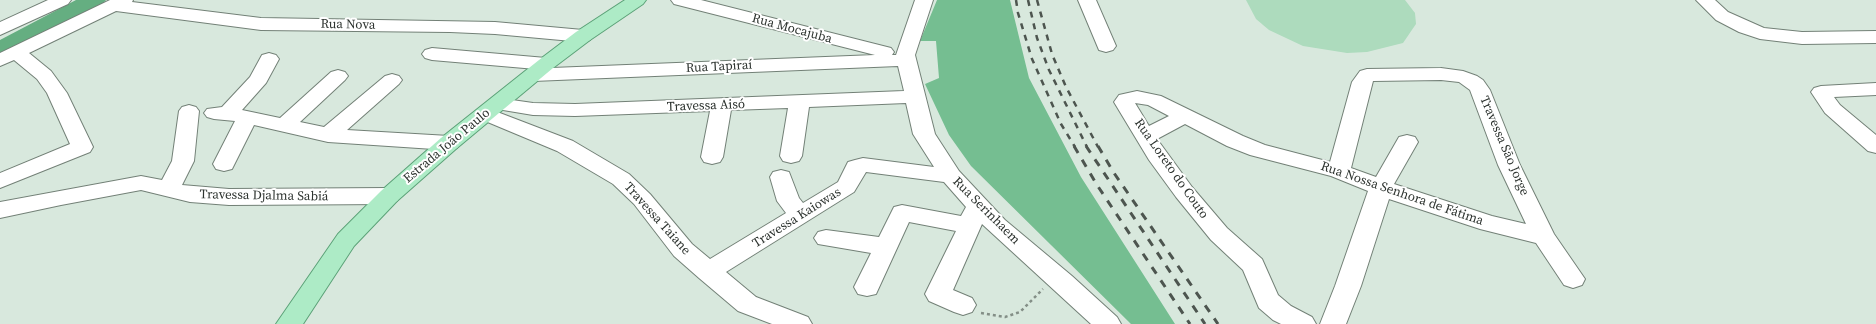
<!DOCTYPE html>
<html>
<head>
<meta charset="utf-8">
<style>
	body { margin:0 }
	canvas { display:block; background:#d8e8dd }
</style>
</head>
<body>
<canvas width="1876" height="324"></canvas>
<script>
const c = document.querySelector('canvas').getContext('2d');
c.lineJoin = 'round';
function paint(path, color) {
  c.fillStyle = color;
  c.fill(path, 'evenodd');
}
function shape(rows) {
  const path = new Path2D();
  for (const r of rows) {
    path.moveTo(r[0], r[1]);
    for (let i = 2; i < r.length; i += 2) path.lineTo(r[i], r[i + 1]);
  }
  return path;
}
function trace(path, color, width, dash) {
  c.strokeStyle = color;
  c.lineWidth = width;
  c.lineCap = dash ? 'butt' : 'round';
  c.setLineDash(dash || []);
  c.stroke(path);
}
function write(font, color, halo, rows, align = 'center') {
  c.font = font + ' "Source Serif 4",serif';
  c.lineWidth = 4;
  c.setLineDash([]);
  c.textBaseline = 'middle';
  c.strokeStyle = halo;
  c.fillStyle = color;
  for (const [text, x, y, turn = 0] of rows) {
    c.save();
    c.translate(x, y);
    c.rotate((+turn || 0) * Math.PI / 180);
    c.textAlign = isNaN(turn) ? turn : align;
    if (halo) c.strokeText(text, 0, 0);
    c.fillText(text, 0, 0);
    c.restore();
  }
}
const green = shape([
	[1246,0,1405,0,1415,13,1416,24,1403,43,1367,52,1347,53,1303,46,1269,30,1256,19]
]);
const forest = shape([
	[937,0,1010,0,1029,78,1081,177,1175,324,1131,324,971,166,949,135,925,84,939,78,936,41,920,41]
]);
const river = shape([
	[76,0,106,0,102,5,9,55,0,58,0,40,76,0]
]);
const path = shape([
	[981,313,1005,317,1020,312,1043,289]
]);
const minor = shape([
	[48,0,71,0,68,4,0,35,0,22,48,0],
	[110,0,133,0,132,2,261,18,495,22,583,30,590,32,592,36,590,40,583,42,495,34,450,32,261,30,116,11,29,53,51,71,67,93,93,147,90,152,0,188,0,173,70,144,47,93,37,79,14,60,0,66,0,53,110,0],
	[671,0,701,0,891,48,894,52,892,55,896,55,915,0,933,0,915,55,935,134,959,171,1005,220,1072,276,1117,317,1121,324,1091,324,982,224,953,290,972,298,976,305,972,312,963,315,954,312,929,301,925,294,956,231,909,222,876,294,867,296,858,294,854,287,871,253,818,244,814,238,818,232,826,230,879,237,894,207,902,205,961,216,966,207,944,182,866,172,854,192,726,272,756,297,808,317,812,324,772,324,738,311,699,278,674,256,634,204,613,184,557,151,478,118,475,114,478,110,485,108,492,110,573,141,629,174,650,194,692,244,710,259,786,213,777,201,770,177,773,172,781,170,789,172,799,198,803,203,838,182,848,162,855,160,863,158,934,167,913,134,906,103,809,107,802,156,799,161,791,163,783,161,780,156,788,108,731,110,723,157,720,162,712,164,704,162,701,157,710,111,575,116,533,115,491,108,488,104,491,100,498,98,533,103,575,104,904,91,898,66,533,81,526,79,523,75,526,71,536,69,432,60,425,58,422,54,425,50,432,48,546,58,553,60,556,64,552,68,875,55,674,4,671,0],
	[1078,0,1096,0,1116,46,1113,50,1106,52,1099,50,1078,0],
	[1696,0,1715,0,1728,12,1764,28,1802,32,1876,31,1876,43,1802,44,1760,39,1739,32,1716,20,1696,0],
	[269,53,276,55,279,59,266,83,242,110,280,118,331,72,338,70,345,72,348,76,345,80,300,122,324,127,385,76,392,74,399,76,402,80,399,84,347,130,449,136,457,138,460,143,457,148,449,150,328,142,254,125,232,169,224,171,216,169,213,164,235,121,214,119,207,117,204,113,207,109,222,107,250,77,262,55,269,53],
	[1441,68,1463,71,1477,76,1483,80,1490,90,1520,165,1554,234,1585,279,1582,285,1573,288,1564,285,1536,243,1480,229,1389,199,1361,286,1346,324,1320,324,1335,286,1368,191,1331,176,1250,155,1227,146,1185,124,1157,139,1192,187,1227,228,1262,259,1278,295,1291,306,1312,317,1316,324,1281,324,1273,320,1259,308,1243,270,1211,240,1176,197,1149,160,1114,102,1119,95,1137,91,1161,96,1243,136,1265,145,1330,162,1352,82,1360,71,1367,69,1441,68],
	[1441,80,1459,82,1470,90,1498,165,1526,224,1492,216,1394,184,1418,142,1415,137,1407,135,1399,137,1376,177,1351,168,1373,81,1441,80],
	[1135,103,1148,105,1169,116,1149,126,1135,103],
	[1876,83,1876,95,1834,97,1840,105,1876,135,1876,153,1868,151,1825,113,1811,92,1814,88,1821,86,1876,83],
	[189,105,196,107,199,111,194,161,182,185,229,189,389,188,397,191,400,196,397,201,389,204,229,205,190,202,141,190,61,205,0,218,0,202,141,176,162,180,172,161,179,111,182,107,189,105]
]);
const major = shape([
	[625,0,646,0,643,4,590,40,553,68,457,148,397,201,354,246,303,324,276,324,338,234,381,191,441,138,539,60,576,32,625,0]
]);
const railFar1 = shape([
	[1016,0,1018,13,1032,59,1061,124,1075,147],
	[1028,0,1037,38,1049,70,1087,147],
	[1037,0,1052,54,1066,87,1098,147]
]);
const rail = shape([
	[1074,146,1097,185,1190,324],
	[1086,146,1205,324],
	[1098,146,1114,173,1218,324]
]);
const streetNames = [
	["Rua Nova",348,25,1],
	["Rua Mocajuba",792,29,15],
	["Rua Tapiraí",719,67,-3],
	["Travessa Aisó",706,106,-2],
	["Estrada João Paulo",447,146,-40],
	["Travessa Sāo Jorge",1504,146,67],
	["Rua Loreto do Couto",1171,169,55],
	["Rua Nossa Senhora de Fátima",1402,194,19],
	["Travessa Djalma Sabiá",264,196,1],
	["Rua Serinhaem",986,211,45],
	["Travessa Kaiowas",797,218,-32],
	["Travessa Taiane",657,219,48]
];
paint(green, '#addbbd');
paint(forest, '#75be91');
paint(river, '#65ae81');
trace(minor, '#738177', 2);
trace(major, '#5ca278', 2);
trace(path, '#848f87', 2.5, [3, 3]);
paint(minor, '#fff');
paint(major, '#adebc6');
trace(railFar1, '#4d554f', 2.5, [6, 6]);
trace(rail, '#4d554f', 3, [8, 8]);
write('13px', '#2d332f', '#fff', streetNames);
</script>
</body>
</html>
